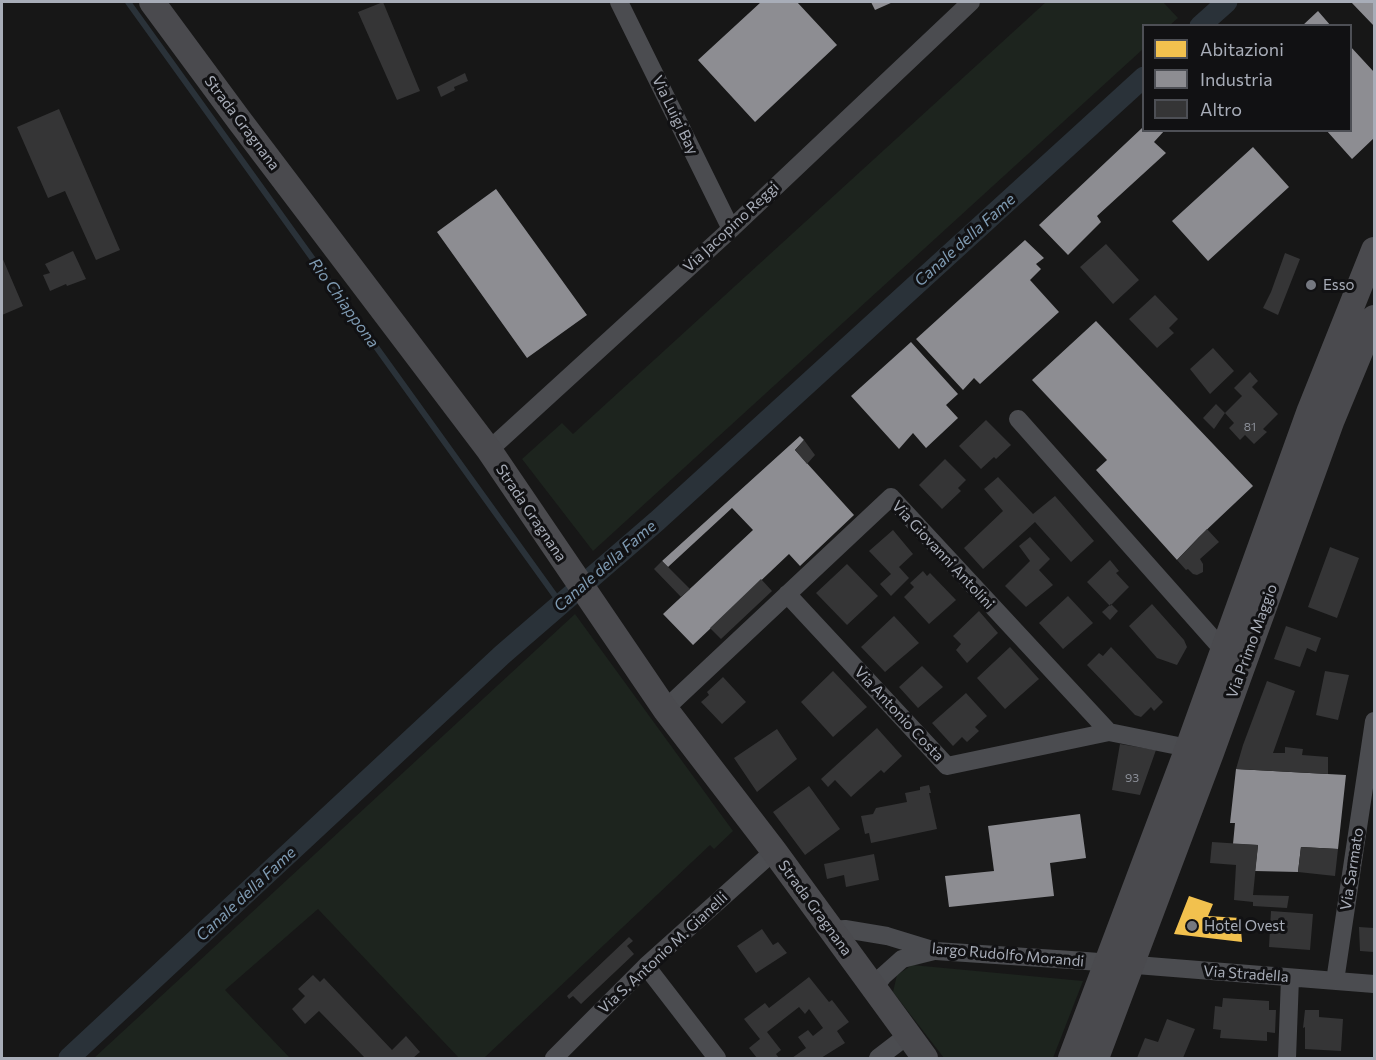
<!DOCTYPE html>
<html>
<head>
<meta charset="utf-8">
<style>
	body { margin:0 }
	#map { position:relative; width:1376px; height:1060px; overflow:hidden; background:#171717; font-family:Commissioner,sans-serif }
	canvas { display:block }
	.frame { position:absolute; inset:0; border:3px solid #a8adb8; pointer-events:none }
	.legend { position:absolute; left:1142px; top:24px; width:210px; height:108px; box-sizing:border-box; background:#111113; border:2px solid #4d4f55; margin:0; padding:8px 10px; list-style:none; font-size:18px; color:#a8adb8 }
	.legend li { display:flex; align-items:center; gap:12px; height:30px }
	.legend b { width:30px; border:2px solid #4d4f55 }
</style>
</head>
<body>
<div id="map">
<canvas width="1376" height="1060"></canvas>
<div class="frame"></div>
<ul class="legend">
<li><b style="height:16px;background:#f2c14e"></b>Abitazioni</li>
<li><b style="height:16px;background:#8d8d92"></b>Industria</li>
<li><b style="height:16px;background:#353536"></b>Altro</li>
</ul>
</div>
<script>
const c = document.querySelector('canvas').getContext('2d');
c.lineJoin = 'round';
function paint(path, color) {
  c.fillStyle = color;
  c.fill(path, 'evenodd');
}
function shape(rows) {
  const path = new Path2D();
  for (const r of rows) {
    path.moveTo(r[0], r[1]);
    for (let i = 2; i < r.length; i += 2) path.lineTo(r[i], r[i + 1]);
  }
  return path;
}
function trace(path, color, width, dash) {
  c.strokeStyle = color;
  c.lineWidth = width;
  c.lineCap = dash ? 'butt' : 'round';
  c.setLineDash(dash || []);
  c.stroke(path);
}
function write(font, color, halo, rows, align = 'center') {
  c.font = font + ' Commissioner,sans-serif';
  c.lineWidth = 6;
  c.setLineDash([]);
  c.textBaseline = 'middle';
  c.strokeStyle = halo;
  c.fillStyle = color;
  for (const [text, x, y, turn = 0] of rows) {
    c.save();
    c.translate(x, y);
    c.rotate((+turn || 0) * Math.PI / 180);
    c.textAlign = isNaN(turn) ? turn : align;
    if (halo) c.strokeText(text, 0, 0);
    c.fillText(text, 0, 0);
    c.restore();
  }
}
const green = shape([
	[1046,2,1163,2,1178,18,1170,25,1144,26,1143,49,593,551,522,459,562,423,573,434],
	[575,614,733,831,714,849,710,845,484,1058,459,1058,318,909,225,990,290,1058,94,1058],
	[912,965,1083,981,1053,1058,944,1058,893,992,897,975]
]);
const homes = shape([
	[1189,896,1213,904,1208,916,1240,918,1242,942,1174,934]
]);
const industry = shape([
	[761,2,797,2,837,45,755,122,698,60],
	[871,2,893,2,875,10],
	[1351,2,1374,2,1374,26],
	[1318,11,1331,26,1302,26],
	[1350,46,1374,72,1374,138,1352,159,1326,130,1350,130],
	[1142,128,1144,130,1165,130,1154,142,1166,153,1097,216,1101,222,1068,255,1039,225],
	[1253,147,1289,187,1208,261,1172,221],
	[496,189,587,315,527,358,437,232],
	[1025,240,1044,258,1036,264,1041,269,1030,280,1059,312,980,384,974,378,963,390,916,339],
	[1096,321,1253,486,1199,537,1177,560,1096,470,1107,460,1032,380],
	[911,342,958,394,946,405,958,418,926,448,913,433,899,449,851,396],
	[800,436,804,440,795,450,854,515,800,566,789,554,693,645,663,614,753,530,732,508,668,567,662,561],
	[1236,769,1346,775,1338,849,1301,847,1298,872,1255,871,1258,845,1233,844,1235,823,1230,823],
	[1080,814,1086,858,1050,863,1054,896,949,907,945,876,994,871,988,826]
]);
const stream = shape([
	[128,2,561,604]
]);
const canal = shape([
	[1200,26,1227,2],
	[69,1058,503,654,657,521,1144,77]
]);
const building = shape([
	[383,2,420,91,397,100,358,12],
	[465,73,468,81,454,87,455,90,441,97,437,87],
	[59,109,120,250,96,260,65,191,48,198,17,127],
	[1106,244,1139,280,1113,304,1080,267],
	[73,251,86,279,67,286,66,284,50,291,43,275,50,273,45,264],
	[1285,253,1300,259,1278,315,1263,308,1271,292],
	[2,257,23,306,2,315],
	[1155,295,1178,319,1169,328,1174,333,1157,348,1129,319],
	[1213,348,1234,371,1210,394,1190,369],
	[1250,372,1258,381,1252,387,1278,414,1263,429,1267,432,1254,444,1245,435,1240,440,1229,428,1234,423,1225,413,1242,396,1234,388],
	[1216,404,1225,413,1214,429,1203,418],
	[986,420,1011,445,996,459,994,457,981,469,959,446],
	[804,440,815,455,807,464,795,450],
	[945,459,966,480,958,488,961,491,942,509,919,485],
	[998,477,1033,514,1055,496,1094,541,1071,562,1035,522,983,569,964,548,1003,511,984,489],
	[1207,529,1219,542,1200,559,1203,564,1203,572,1197,575,1193,574,1188,569,1186,570,1177,560],
	[893,530,913,554,899,567,909,578,891,596,880,584,891,574,869,551],
	[1030,537,1050,559,1039,570,1053,585,1026,607,1005,586,1030,561,1019,546],
	[1330,547,1359,558,1337,618,1308,607],
	[1110,560,1119,571,1116,573,1129,587,1110,606,1087,582],
	[662,561,690,589,681,597,654,569],
	[847,564,878,596,847,625,816,593],
	[923,571,927,576,930,573,956,600,929,624,904,597,914,587,910,583],
	[761,579,772,591,721,639,710,628],
	[1068,596,1093,623,1063,649,1039,623],
	[1111,604,1118,611,1110,620,1102,612],
	[1152,604,1184,640,1187,647,1177,665,1157,658,1129,626],
	[979,611,998,633,967,663,956,650,961,644,953,636],
	[894,616,919,643,885,672,861,647],
	[1286,626,1321,638,1316,652,1307,648,1300,667,1274,659],
	[1010,647,1039,679,1005,709,977,678],
	[1111,647,1163,702,1154,711,1151,707,1141,717,1135,715,1087,665,1099,653,1103,656],
	[922,666,943,687,918,708,899,687],
	[833,671,867,707,833,737,801,702],
	[1325,671,1349,675,1338,720,1316,715],
	[723,677,746,702,722,724,701,702,709,695,707,692],
	[1267,681,1295,691,1273,753,1285,753,1285,747,1303,749,1302,755,1328,757,1328,774,1236,769,1243,745],
	[966,693,987,716,975,727,979,731,967,742,962,737,953,746,932,723],
	[877,728,902,756,884,773,881,770,851,797,835,780,828,787,821,779],
	[777,729,797,759,757,792,734,758],
	[1120,744,1156,750,1140,795,1112,790],
	[929,785,931,793,929,793,937,829,871,843,869,833,865,834,861,816,873,814,876,808,907,802,905,793,920,790,920,787],
	[809,786,840,829,805,855,773,812],
	[1212,842,1258,845,1253,895,1289,896,1287,908,1253,906,1253,902,1234,900,1236,865,1210,863],
	[1301,847,1338,849,1335,876,1298,872],
	[874,854,879,880,846,887,844,875,827,879,824,864],
	[1271,911,1313,914,1310,950,1269,947],
	[1359,927,1374,928,1374,952,1360,951],
	[762,929,773,945,778,942,787,953,756,973,737,946],
	[629,937,633,941,627,946,634,954,581,1004,573,996,569,999,567,996],
	[313,975,320,982,324,978,392,1050,406,1036,420,1052,413,1058,365,1058,319,1011,305,1024,292,1009,305,996,298,989],
	[809,977,829,1002,832,1000,849,1022,837,1031,845,1043,821,1058,792,1058,806,1048,798,1037,808,1030,813,1036,823,1028,809,1009,805,1014,799,1007,767,1032,781,1050,776,1054,779,1058,757,1058,749,1048,760,1039,744,1019,765,1003,769,1008],
	[1223,998,1269,1001,1269,1010,1276,1010,1275,1033,1267,1032,1267,1041,1220,1038,1221,1030,1213,1029,1215,1006,1222,1007],
	[1305,1010,1319,1010,1319,1017,1343,1019,1341,1051,1305,1049,1305,1027,1303,1028],
	[1167,1019,1195,1029,1183,1058,1137,1058,1145,1038,1158,1042]
]);
const street = shape([
	[619,2,731,229],
	[1018,419,1223,650],
	[489,450,731,229,971,2],
	[787,594,947,766,1109,732,1188,748],
	[665,709,891,497,1109,732],
	[830,930,845,929,887,936,936,951,1086,961,1374,984],
	[646,966,717,1058],
	[1335,981,1374,721],
	[874,988,883,976,902,959,934,951],
	[554,1058,646,966,774,851],
	[878,1058,908,1035],
	[1287,1058,1290,978]
]);
const secondary = shape([
	[152,2,239,120,489,450,665,709,774,851,925,1058],
	[1071,1058,1188,748,1310,410,1374,250],
	[1096,1058,1211,753,1331,422,1374,318]
]);
const markers = [
	[1311,285,6,"#757880"],
	[1192,926,6,"#757880"]
];
const numberNames = [
	["81",1250,427],
	["93",1132,778]
];
const streetNames = [
	["Via Luigi Bay",675,115,64],
	["Strada Gragnana",242,123,53],
	["Via Jacopino Reggi",731,227,-43],
	["Strada Gragnana",531,513,56],
	["Via Giovanni Antolini",943,555,47],
	["Via Primo Maggio",1252,641,-70],
	["Via Antonio Costa",899,714,47],
	["Via Sarmato",1352,869,-81],
	["Strada Gragnana",815,908,54],
	["Via S. Antonio M. Gianelli",663,953,-43],
	["largo Rudolfo Morandi",1008,955,5],
	["Via Stradella",1246,974,4]
];
const poiNames = [
	["Esso",1323,285],
	["Hotel Ovest",1204,926]
];
const waterNames = [
	["Canale della Fame",965,240,-42],
	["Rio Chiappona",344,303,54],
	["Canale della Fame",605,566,-41],
	["Canale della Fame",246,894,-43]
];
paint(green, '#1d241e');
paint(homes, '#f2c14e');
paint(industry, '#8d8d92');
trace(stream, '#2a3239', 6);
trace(canal, '#2a3239', 21);
paint(building, '#353536');
trace(street, '#4b4c50', 18);
trace(secondary, '#4a4a4e', 26);
for (const [x, y, r, color] of markers) {
  const dot = new Path2D();
  dot.arc(x, y, r, 0, 2 * Math.PI);
  c.fillStyle = color;
  c.fill(dot);
  trace(dot, '#111113', 2);
}
write('12px', '#8b8f98', null, numberNames);
write('15px', '#a8adb8', '#111113', streetNames);
write('15px', '#a8adb8', '#111113', poiNames, 'left');
write('italic 16px', '#7f9bb3', '#111113', waterNames);
</script>
</body>
</html>
